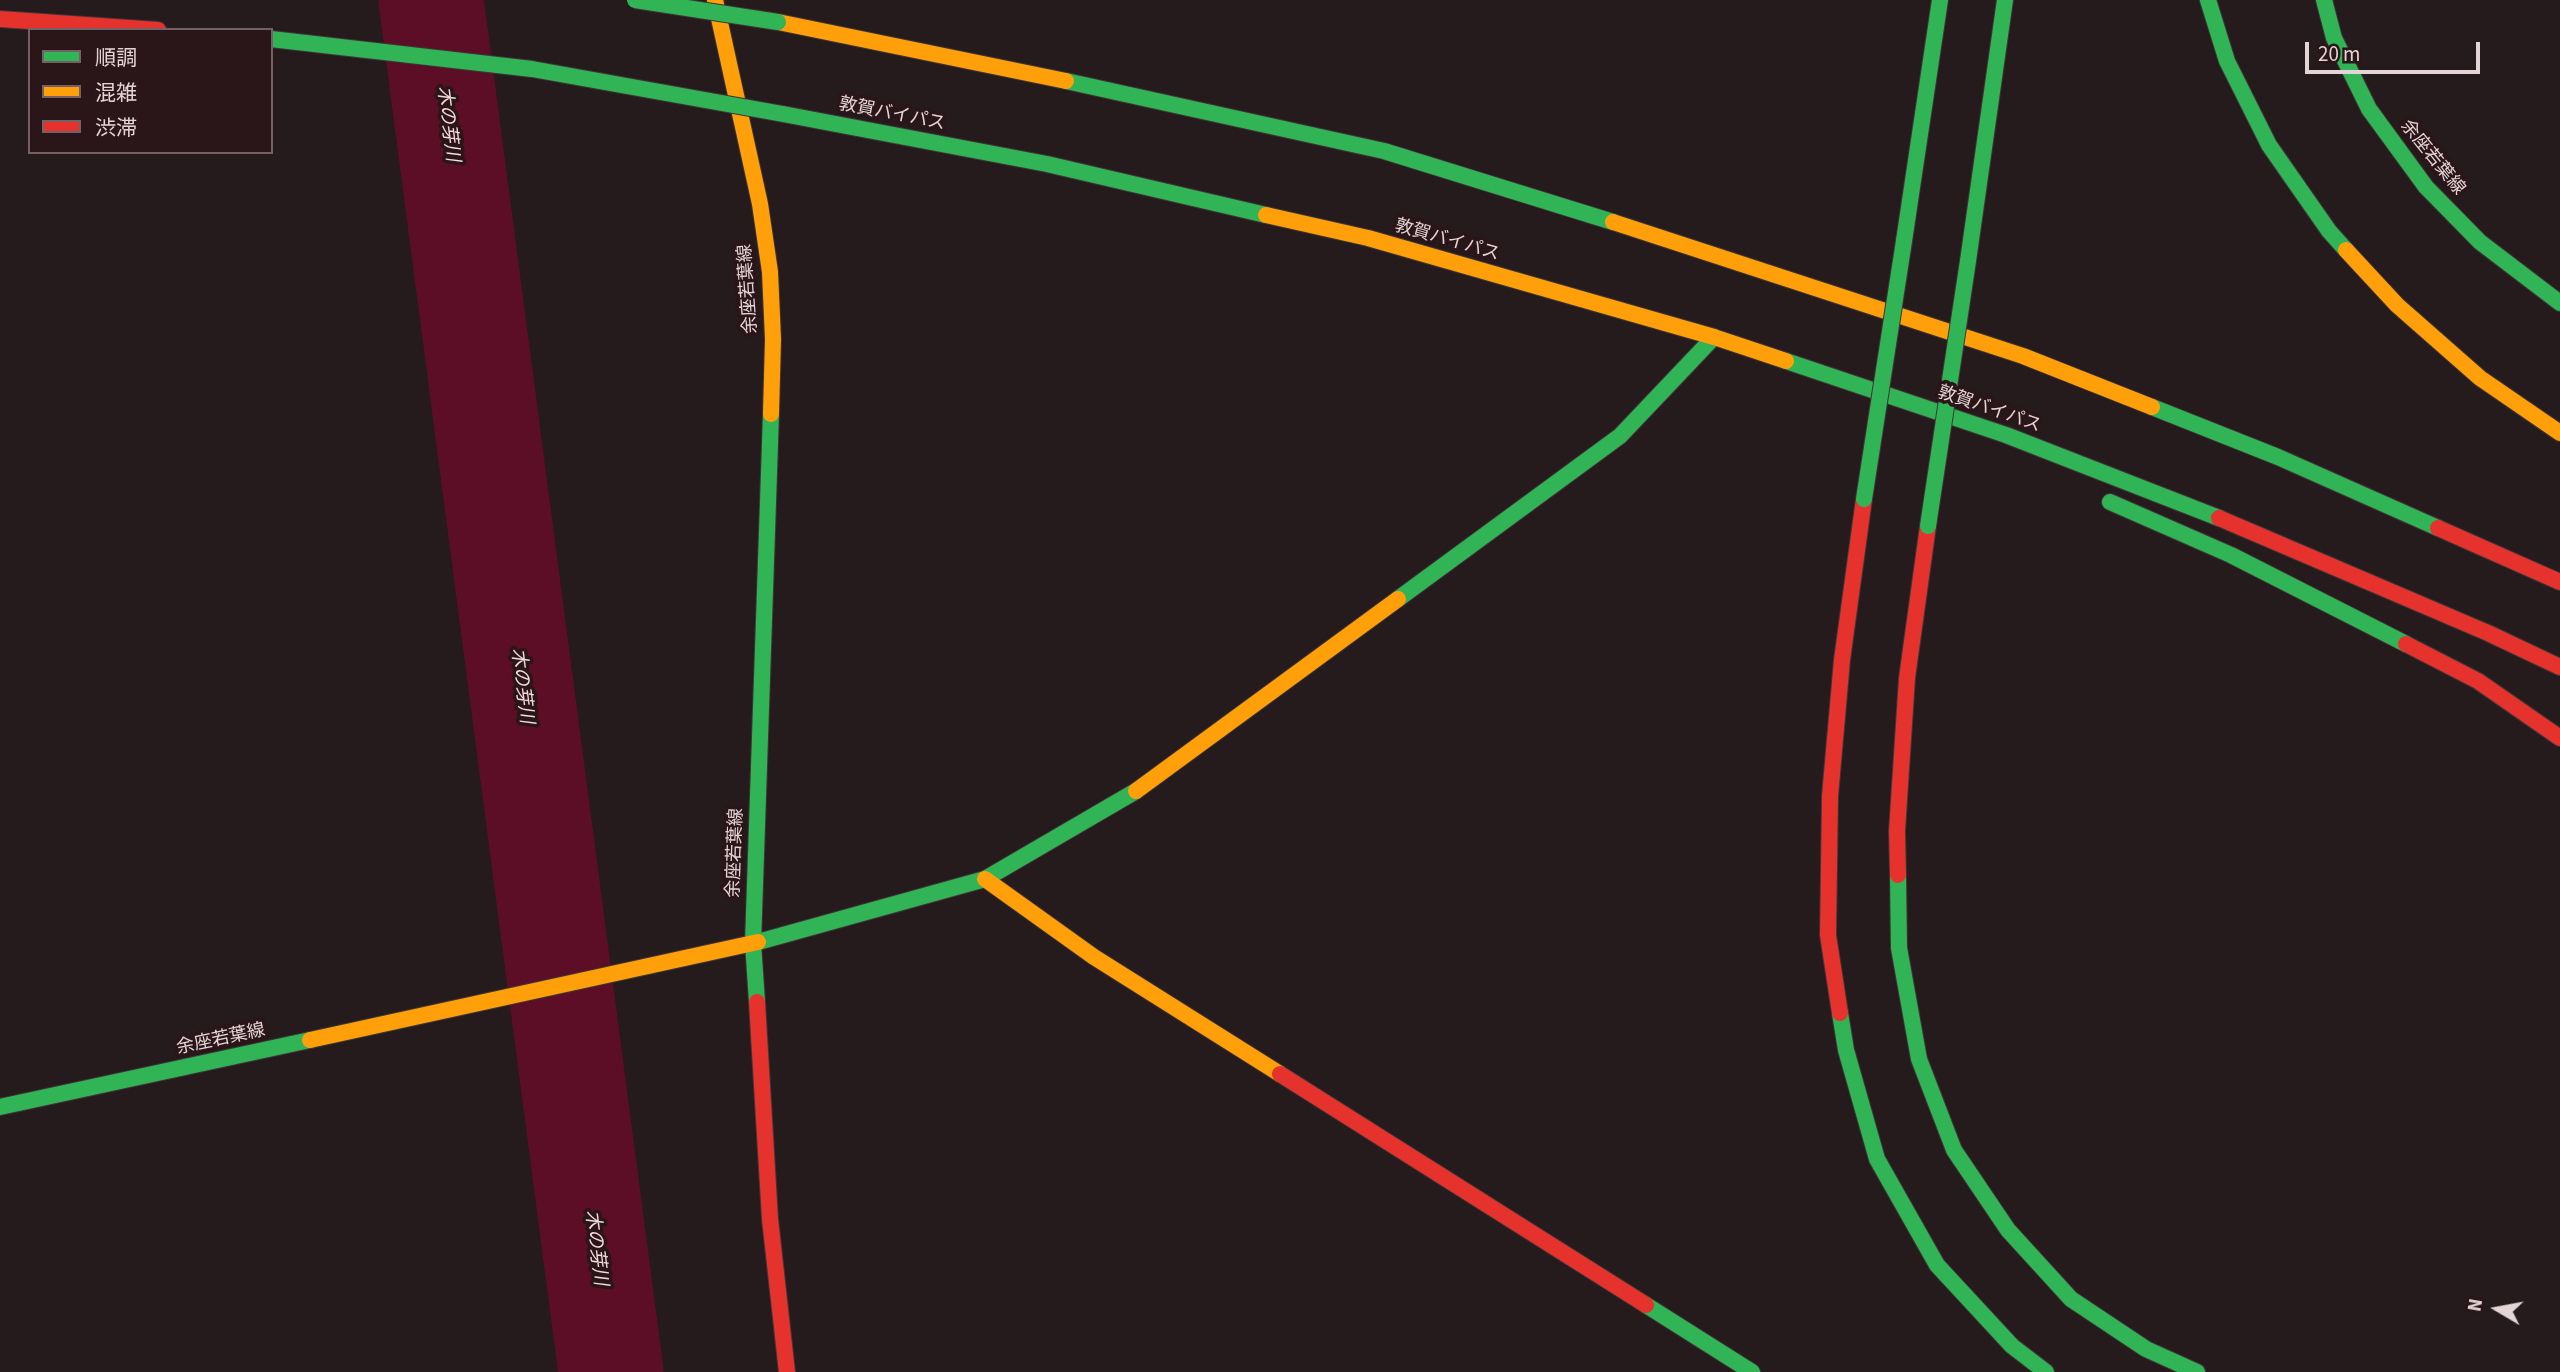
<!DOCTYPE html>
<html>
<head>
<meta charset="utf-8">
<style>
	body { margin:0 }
	#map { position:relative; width:2560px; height:1372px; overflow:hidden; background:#251a1c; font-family:"Source Sans 3","Noto Sans JP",sans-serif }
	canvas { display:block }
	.legend { position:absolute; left:28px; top:28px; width:245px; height:126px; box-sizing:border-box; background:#2a1519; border:2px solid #746165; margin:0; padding:9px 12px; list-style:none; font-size:21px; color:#e3d4d6 }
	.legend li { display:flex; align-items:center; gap:14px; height:35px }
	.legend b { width:35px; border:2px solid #746165 }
	.north { position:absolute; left:2462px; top:1274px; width:70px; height:70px; -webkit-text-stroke:5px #2a1519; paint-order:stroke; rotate:280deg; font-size:19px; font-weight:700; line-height:28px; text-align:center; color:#e3d4d6 }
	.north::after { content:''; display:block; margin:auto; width:24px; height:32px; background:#e3d4d6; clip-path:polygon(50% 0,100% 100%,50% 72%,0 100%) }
	.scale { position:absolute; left:2305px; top:42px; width:175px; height:32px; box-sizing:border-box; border:4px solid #e3d4d6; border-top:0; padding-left:9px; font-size:21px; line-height:24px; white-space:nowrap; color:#e3d4d6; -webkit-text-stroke:5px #2a1519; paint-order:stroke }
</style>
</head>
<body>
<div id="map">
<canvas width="2560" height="1372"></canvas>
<ul class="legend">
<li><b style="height:9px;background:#30b455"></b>順調</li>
<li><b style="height:9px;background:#ff9f0a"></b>混雑</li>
<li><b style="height:9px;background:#e5322d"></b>渋滞</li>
</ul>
<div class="north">N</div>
<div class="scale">20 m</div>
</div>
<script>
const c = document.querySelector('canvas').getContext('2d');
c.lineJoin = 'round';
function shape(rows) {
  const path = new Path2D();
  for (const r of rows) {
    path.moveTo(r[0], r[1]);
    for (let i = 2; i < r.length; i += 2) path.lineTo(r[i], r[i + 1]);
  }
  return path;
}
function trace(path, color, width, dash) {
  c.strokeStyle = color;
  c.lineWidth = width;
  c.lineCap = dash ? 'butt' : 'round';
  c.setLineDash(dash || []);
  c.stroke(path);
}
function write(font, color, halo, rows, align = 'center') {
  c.font = font + ' "Source Sans 3","Noto Sans JP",sans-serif';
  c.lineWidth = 7;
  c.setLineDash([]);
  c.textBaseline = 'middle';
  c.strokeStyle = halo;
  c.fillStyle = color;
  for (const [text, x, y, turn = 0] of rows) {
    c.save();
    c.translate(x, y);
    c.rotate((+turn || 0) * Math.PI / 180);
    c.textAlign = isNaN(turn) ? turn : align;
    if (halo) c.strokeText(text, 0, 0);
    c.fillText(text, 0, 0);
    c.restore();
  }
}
const river = shape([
	[431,0,611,1372]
]);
const fast = shape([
	[2208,0,2227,61,2269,145,2329,231,2346,250],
	[2324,0,2334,38,2369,109,2426,187,2480,242,2560,303],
	[1066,81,1384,151,1613,222],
	[783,114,1047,164,1266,215],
	[1904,241,1940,0],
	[1968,261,2005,0],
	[1786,361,2006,435,2219,518],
	[2152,407,2278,457,2438,528],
	[2110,502,2231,555,2406,644],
	[1398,599,1620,436,1714,337],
	[1898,875,1899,948,1919,1059,1954,1150,2008,1230,2071,1299,2146,1349,2197,1372],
	[758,942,985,879,1136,791],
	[757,1002,753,943,771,414],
	[1840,1013,1846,1050,1877,1159,1937,1265,2012,1346,2046,1372],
	[0,1107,310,1040],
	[1646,1305,1752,1372]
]);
const slow = shape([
	[715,0,760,204,770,272,773,339,771,414],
	[778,22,1066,81],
	[1266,215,1368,238,1714,337,1786,361],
	[1613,222,2023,356,2152,407],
	[2346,250,2397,305,2480,378,2560,433],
	[1136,791,1398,599],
	[985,879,1094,957,1280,1074],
	[310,1040,758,942]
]);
const jam = shape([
	[0,19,158,30],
	[2219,518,2488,633,2560,667],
	[2438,528,2560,582],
	[2406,644,2478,681,2560,738],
	[1898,875,1897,831,1907,678,1928,526],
	[757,1002,770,1219,787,1372],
	[1840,1013,1828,935,1830,796,1842,660,1864,499],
	[1280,1074,1646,1305]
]);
const fastBridge = shape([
	[635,0,778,22],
	[271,39,532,69,783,114],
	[1864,499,1904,241],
	[1928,526,1968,261]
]);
const streetNames = [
	["敦賀バイパス",892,115,11],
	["余座若葉線",2432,158,51],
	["敦賀バイパス",1447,241,16],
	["余座若葉線",749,289,-94],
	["敦賀バイパス",1989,410,19],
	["余座若葉線",736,853,-88],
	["余座若葉線",221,1040,-12]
];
const waterNames = [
	["木の芽川",447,124,83],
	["木の芽川",521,686,83],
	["木の芽川",595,1248,83]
];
trace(river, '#5d0e27', 105);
trace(fast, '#3f3537', 18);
trace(slow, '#3f3537', 18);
trace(jam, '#3f3537', 18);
trace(fast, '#30b455', 16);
trace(slow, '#ff9f0a', 16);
trace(jam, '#e5322d', 16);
trace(fastBridge, '#3f3537', 18, []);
trace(fastBridge, '#30b455', 16);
write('18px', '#e3d4d6', '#2a1519', streetNames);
write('italic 19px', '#f4dadd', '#2a1519', waterNames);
</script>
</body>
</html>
